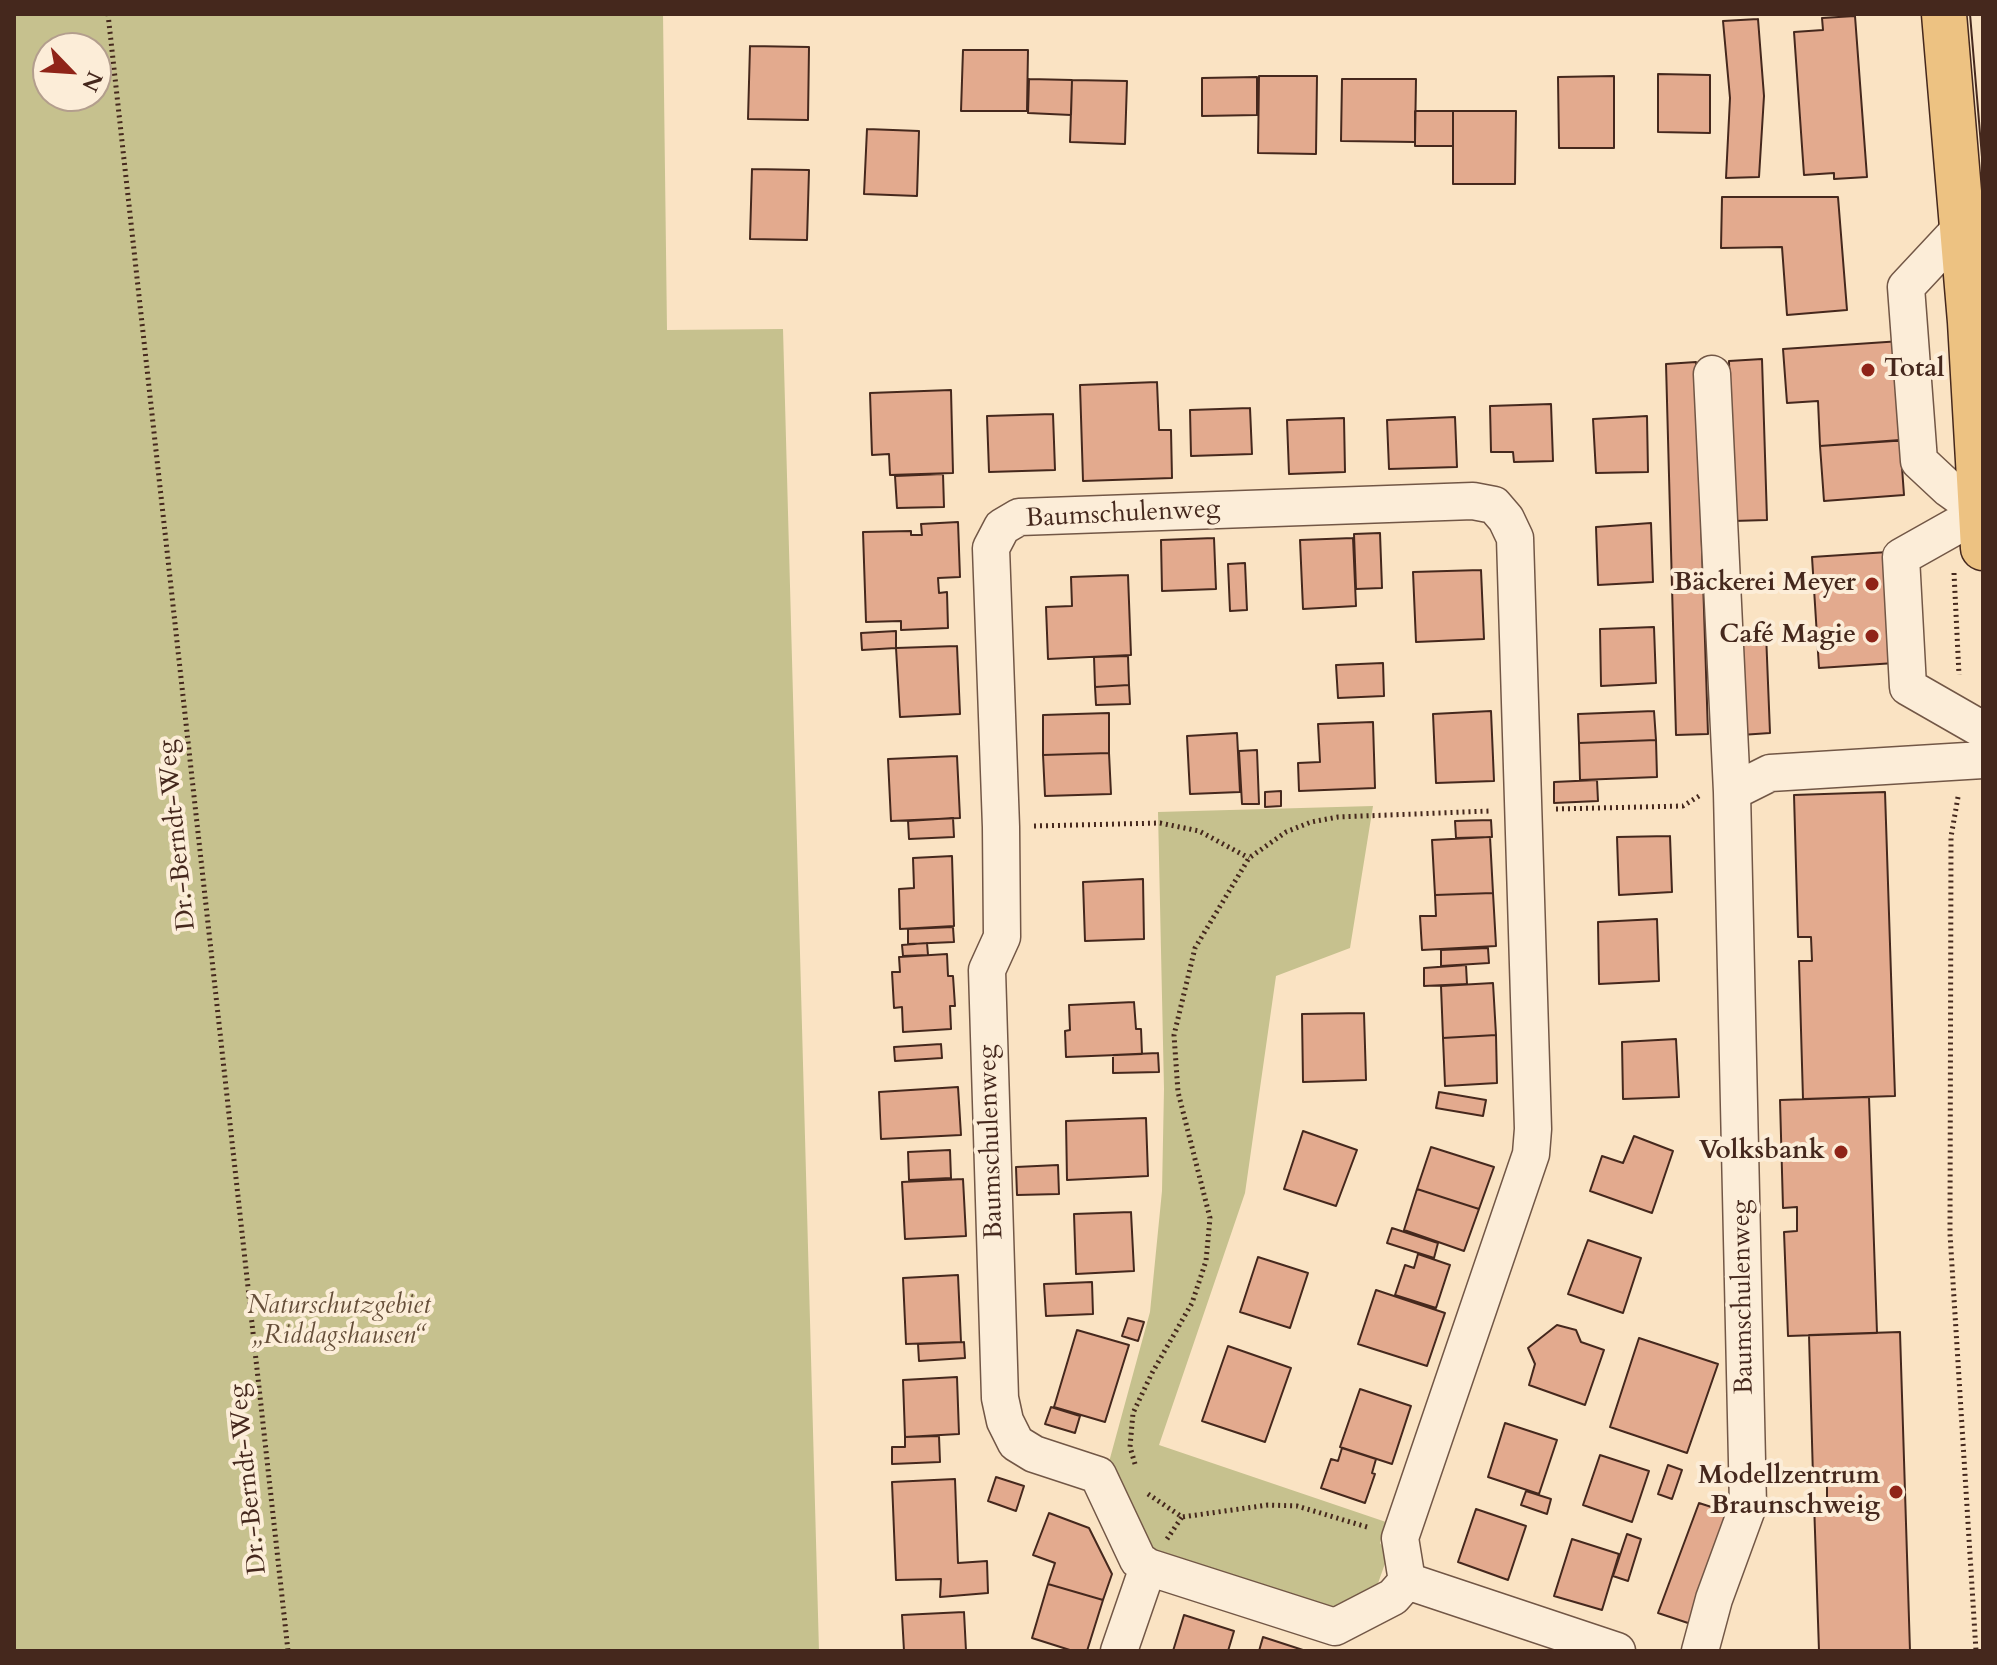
<!DOCTYPE html>
<html>
<head>
<meta charset="utf-8">
<style>
	body { margin:0 }
	#map { position:relative; width:1997px; height:1665px; overflow:hidden; background:#fae3c3; font-family:Cardo,serif }
	canvas { display:block }
	.frame { position:absolute; inset:0; border:16px solid #45281d; pointer-events:none }
	.north { position:absolute; left:32px; top:32px; width:80px; height:80px; box-sizing:border-box; background:#fcedd8; border:2px solid #b39e8d; border-radius:50%; rotate:115deg; font-size:22px; font-weight:700; line-height:32px; text-align:center; color:#45281d }
	.north::after { content:''; display:block; margin:auto; width:28px; height:36px; background:#8f2418; clip-path:polygon(50% 0,100% 100%,50% 72%,0 100%) }
</style>
</head>
<body>
<div id="map">
<canvas width="1997" height="1665"></canvas>
<div class="frame"></div>
<div class="north">N</div>
</div>
<script>
const c = document.querySelector('canvas').getContext('2d');
c.lineJoin = 'round';
function paint(path, color) {
  c.fillStyle = color;
  c.fill(path, 'evenodd');
}
function shape(rows) {
  const path = new Path2D();
  for (const r of rows) {
    path.moveTo(r[0], r[1]);
    for (let i = 2; i < r.length; i += 2) path.lineTo(r[i], r[i + 1]);
  }
  return path;
}
function trace(path, color, width, dash) {
  c.strokeStyle = color;
  c.lineWidth = width;
  c.lineCap = dash ? 'butt' : 'round';
  c.setLineDash(dash || []);
  c.stroke(path);
}
function write(font, color, halo, rows, align = 'center') {
  c.font = font + ' Cardo,serif';
  c.lineWidth = 8;
  c.setLineDash([]);
  c.textBaseline = 'middle';
  c.strokeStyle = halo;
  c.fillStyle = color;
  for (const [text, x, y, turn = 0] of rows) {
    c.save();
    c.translate(x, y);
    c.rotate((+turn || 0) * Math.PI / 180);
    c.textAlign = isNaN(turn) ? turn : align;
    if (halo) c.strokeText(text, 0, 0);
    c.fillText(text, 0, 0);
    c.restore();
  }
}
const green = shape([
	[14,14,663,14,667,330,783,329,819,1651,14,1651],
	[48,48,96,48,96,96,48,96],
	[1373,806,1350,948,1276,976,1245,1193,1159,1445,1386,1522,1380,1543,1388,1555,1376,1589,1333,1610,1152,1550,1109,1462,1150,1312,1162,1191,1164,1089,1158,812]
]);
const building = shape([
	[1855,16,1867,177,1834,179,1834,173,1804,175,1794,32,1823,30,1822,18,1855,16],
	[1758,19,1764,96,1759,177,1726,178,1730,98,1723,21,1758,19],
	[750,46,809,47,808,120,748,119,750,46],
	[963,50,1028,50,1027,111,961,111,963,50],
	[1658,74,1710,75,1710,133,1658,132,1658,74],
	[1259,76,1317,76,1316,154,1258,153,1259,76],
	[1614,76,1614,148,1559,148,1558,77,1614,76],
	[1257,77,1257,115,1202,116,1202,78,1257,77],
	[1029,79,1072,80,1071,115,1028,113,1029,79],
	[1342,79,1416,79,1415,142,1341,141,1342,79],
	[1072,80,1127,81,1125,144,1070,142,1072,80],
	[1415,111,1453,111,1453,146,1415,146,1415,111],
	[1453,111,1516,111,1515,184,1453,184,1453,111],
	[867,129,919,131,917,196,864,194,867,129],
	[752,169,809,170,807,240,750,239,752,169],
	[1722,197,1838,197,1847,310,1787,315,1782,247,1721,248,1722,197],
	[1916,340,1923,439,1820,446,1818,401,1787,403,1783,349,1916,340],
	[1762,359,1767,520,1733,521,1729,361,1762,359],
	[1696,362,1708,734,1676,735,1666,364,1696,362],
	[1157,382,1159,430,1171,430,1172,478,1083,481,1080,385,1157,382],
	[951,390,953,473,890,475,889,454,872,455,870,393,951,390],
	[1551,404,1553,461,1514,462,1513,452,1491,452,1490,406,1551,404],
	[1250,408,1252,454,1191,456,1190,410,1250,408],
	[1053,414,1055,470,989,472,987,416,1053,414],
	[1647,416,1648,472,1596,473,1593,419,1647,416],
	[1455,417,1457,467,1389,469,1387,420,1455,417],
	[1344,418,1345,472,1289,474,1287,420,1344,418],
	[1900,440,1904,495,1824,501,1820,446,1900,440],
	[943,474,944,507,897,508,895,476,943,474],
	[958,522,960,577,938,578,939,593,947,592,948,628,901,630,901,621,866,622,863,532,911,531,911,535,922,535,921,524,958,522],
	[1651,523,1653,582,1598,585,1596,527,1651,523],
	[1380,533,1382,588,1356,589,1354,534,1380,533],
	[1214,538,1216,589,1162,591,1161,540,1214,538],
	[1353,538,1356,606,1303,609,1300,540,1353,538],
	[1888,552,1895,663,1819,668,1812,557,1888,552],
	[1245,563,1247,610,1230,611,1228,564,1245,563],
	[1481,570,1484,639,1416,642,1413,572,1481,570],
	[1128,575,1131,655,1048,659,1046,607,1072,606,1071,577,1128,575],
	[1654,627,1656,683,1601,686,1600,629,1654,627],
	[896,631,896,648,862,650,861,633,896,631],
	[1766,633,1770,733,1741,735,1737,634,1766,633],
	[957,646,960,714,900,717,896,648,957,646],
	[1128,656,1129,685,1095,687,1094,657,1128,656],
	[1383,663,1384,696,1338,698,1336,665,1383,663],
	[1129,685,1130,704,1096,705,1095,687,1129,685],
	[1491,711,1494,781,1436,783,1433,714,1491,711],
	[1654,711,1656,740,1579,743,1578,714,1654,711],
	[1109,713,1109,753,1043,755,1043,715,1109,713],
	[1373,722,1375,788,1299,791,1298,763,1320,762,1318,724,1373,722],
	[1237,733,1240,792,1190,794,1187,736,1237,733],
	[1656,740,1657,777,1580,780,1579,743,1656,740],
	[1257,750,1259,804,1242,804,1239,751,1257,750],
	[1109,753,1111,794,1045,796,1043,755,1109,753],
	[957,756,960,818,891,821,888,759,957,756],
	[1597,780,1598,801,1554,803,1554,782,1597,780],
	[1281,791,1281,806,1265,807,1265,792,1281,791],
	[1885,792,1895,1096,1803,1099,1799,961,1812,961,1811,937,1798,937,1794,795,1885,792],
	[953,818,954,837,909,839,908,821,953,818],
	[1491,820,1492,837,1456,838,1455,821,1491,820],
	[1670,836,1672,892,1619,895,1617,837,1670,836],
	[1490,837,1493,893,1435,895,1432,840,1490,837],
	[952,856,954,926,900,929,899,889,914,888,913,858,952,856],
	[1143,879,1144,939,1085,941,1083,882,1143,879],
	[1493,893,1496,946,1422,950,1420,916,1436,916,1435,895,1493,893],
	[1657,919,1659,981,1599,984,1598,922,1657,919],
	[953,927,954,942,908,944,908,929,953,927],
	[927,943,928,955,903,956,902,945,927,943],
	[1488,948,1489,963,1441,966,1441,950,1488,948],
	[947,954,948,976,953,976,955,1006,950,1006,951,1029,903,1032,902,1007,894,1008,892,972,900,972,899,957,947,954],
	[1466,965,1467,984,1424,986,1424,968,1466,965],
	[1493,983,1496,1035,1443,1038,1441,986,1493,983],
	[1134,1002,1136,1029,1141,1029,1142,1054,1066,1057,1065,1031,1070,1030,1069,1005,1134,1002],
	[1364,1013,1366,1080,1303,1082,1302,1014,1364,1013],
	[1496,1035,1497,1083,1445,1086,1443,1038,1496,1035],
	[1676,1039,1679,1097,1623,1099,1622,1042,1676,1039],
	[941,1044,942,1058,895,1061,894,1047,941,1044],
	[1158,1053,1159,1072,1113,1073,1113,1055,1158,1053],
	[958,1087,961,1135,881,1139,879,1092,958,1087],
	[1439,1092,1486,1100,1483,1116,1436,1108,1439,1092],
	[1869,1097,1877,1333,1788,1336,1784,1232,1797,1231,1797,1207,1783,1208,1780,1100,1869,1097],
	[1146,1118,1148,1176,1067,1180,1066,1121,1146,1118],
	[1303,1131,1357,1150,1336,1206,1284,1189,1303,1131],
	[1634,1136,1673,1151,1652,1213,1590,1191,1602,1156,1623,1163,1634,1136],
	[1431,1147,1494,1167,1479,1209,1417,1189,1431,1147],
	[950,1150,951,1178,909,1180,908,1152,950,1150],
	[1058,1165,1059,1194,1017,1195,1016,1167,1058,1165],
	[963,1179,966,1236,905,1239,902,1182,963,1179],
	[1417,1189,1479,1209,1464,1251,1404,1230,1417,1189],
	[1131,1212,1134,1271,1076,1274,1074,1214,1131,1212],
	[1392,1228,1438,1243,1434,1258,1387,1243,1392,1228],
	[1588,1240,1641,1258,1623,1313,1568,1294,1588,1240],
	[1418,1254,1450,1265,1436,1308,1395,1295,1405,1265,1414,1268,1418,1254],
	[1258,1257,1308,1273,1290,1328,1240,1312,1258,1257],
	[958,1275,961,1342,906,1344,903,1278,958,1275],
	[1092,1282,1093,1314,1046,1316,1044,1284,1092,1282],
	[1376,1290,1445,1313,1427,1366,1358,1344,1376,1290],
	[1128,1318,1144,1322,1138,1341,1122,1336,1128,1318],
	[1557,1325,1576,1330,1581,1342,1604,1350,1585,1405,1529,1385,1535,1364,1528,1348,1557,1325],
	[1077,1330,1129,1345,1105,1422,1054,1407,1077,1330],
	[1900,1332,1910,1651,1819,1651,1814,1502,1827,1502,1827,1488,1826,1477,1813,1477,1809,1335,1900,1332],
	[1639,1338,1718,1364,1687,1453,1610,1427,1639,1338],
	[964,1342,965,1358,919,1361,918,1344,964,1342],
	[1228,1346,1291,1368,1265,1442,1202,1421,1228,1346],
	[957,1377,959,1434,905,1437,903,1380,957,1377],
	[1360,1389,1411,1406,1392,1464,1340,1447,1360,1389],
	[1051,1407,1080,1416,1075,1433,1045,1424,1051,1407],
	[1505,1423,1557,1440,1539,1494,1488,1477,1505,1423],
	[939,1436,940,1462,892,1464,892,1447,905,1447,905,1437,939,1436],
	[1342,1448,1376,1459,1372,1473,1375,1474,1365,1503,1321,1488,1331,1459,1338,1461,1342,1448],
	[1600,1455,1649,1471,1632,1522,1583,1505,1600,1455],
	[1668,1465,1682,1470,1672,1499,1658,1494,1668,1465],
	[996,1477,1024,1486,1016,1511,988,1501,996,1477],
	[955,1479,958,1563,987,1561,988,1593,940,1597,941,1579,896,1580,892,1482,955,1479],
	[1526,1491,1551,1499,1547,1514,1521,1505,1526,1491],
	[1699,1503,1730,1513,1691,1624,1658,1613,1699,1503],
	[1476,1509,1526,1526,1508,1580,1458,1562,1476,1509],
	[1049,1513,1089,1528,1112,1574,1103,1600,1048,1584,1055,1563,1033,1555,1049,1513],
	[1627,1534,1641,1539,1628,1581,1613,1576,1627,1534],
	[1572,1539,1619,1554,1602,1610,1554,1596,1572,1539],
	[1048,1584,1103,1600,1087,1651,1073,1651,1032,1638,1048,1584],
	[964,1612,966,1651,904,1651,902,1615,964,1612],
	[1184,1615,1234,1631,1228,1651,1173,1651,1184,1615],
	[1263,1637,1306,1651,1259,1651,1263,1637]
]);
const path = shape([
	[108,14,288,1651],
	[1954,573,1959,675],
	[1958,797,1951,837,1950,1234,1976,1651],
	[1556,809,1683,806,1699,796],
	[1034,826,1160,823,1199,831,1249,858],
	[1135,1464,1130,1447,1133,1413,1152,1373,1192,1303,1206,1261,1210,1218,1178,1092,1174,1035,1195,948,1249,858,1286,832,1311,822,1338,817,1490,811],
	[1148,1494,1182,1517,1268,1505,1297,1506,1367,1527],
	[1167,1539,1182,1517]
]);
const minor = shape([
	[1962,227,1906,287,1919,461,1949,489,1981,512,1901,557,1908,687,1983,730],
	[1712,374,1732,792],
	[1473,501,1494,505,1506,519,1515,538,1533,1129,1531,1154,1400,1538,1407,1581,1393,1597,1335,1627,1148,1567,1138,1560,1098,1475,1034,1454,1016,1443,1005,1421,1000,1398,987,970,1002,937,1001,827,991,548,1002,527,1019,517,1473,501],
	[1407,1581,1617,1651],
	[1119,1651,1148,1567],
	[1700,1651,1714,1599,1748,1506,1732,792,1770,773,1983,760]
]);
const major = shape([
	[1944,14,1970,322,1983,548]
]);
const tram = shape([
	[1970,14,1983,169]
]);
const markers = [
	[1868,370,8,"#8f2418"],
	[1872,584,8,"#8f2418"],
	[1872,636,8,"#8f2418"],
	[1841,1152,8,"#8f2418"],
	[1896,1492,8,"#8f2418"]
];
const poiNames = [
	["Total",1884,370,"left"],
	["Bäckerei Meyer",1856,584],
	["Café Magie",1856,636],
	["Volksbank",1825,1152],
	["Modellzentrum",1880,1477],
	["Braunschweig",1880,1507]
];
const streetNames = [
	["Baumschulenweg",1123,515,-3],
	["Dr.-Berndt-Weg",178,835,-96],
	["Baumschulenweg",992,1142,-92],
	["Baumschulenweg",1744,1297,-91],
	["Dr.-Berndt-Weg",249,1479,-96]
];
const parkNames = [
	["Naturschutzgebiet",339,1307],
	["„Riddagshausen“",339,1337]
];
paint(green, '#c6c18e');
paint(building, '#e3aa8e');
trace(building, '#45281d', 2);
trace(minor, '#725746', 39);
trace(major, '#45281d', 47);
trace(path, '#45281d', 5, [2, 4]);
trace(minor, '#fcedd8', 36);
trace(major, '#edc282', 44);
trace(tram, '#45281d', 2);
for (const [x, y, r, color] of markers) {
  const dot = new Path2D();
  dot.arc(x, y, r, 0, 2 * Math.PI);
  c.fillStyle = color;
  c.fill(dot);
  trace(dot, '#fcedd8', 3);
}
write('bold 26px', '#45281d', '#fcedd8', poiNames, 'right');
write('26px', '#45281d', '#fcedd8', streetNames);
write('italic 26px', '#654e39', '#fcedd8', parkNames);
</script>
</body>
</html>
